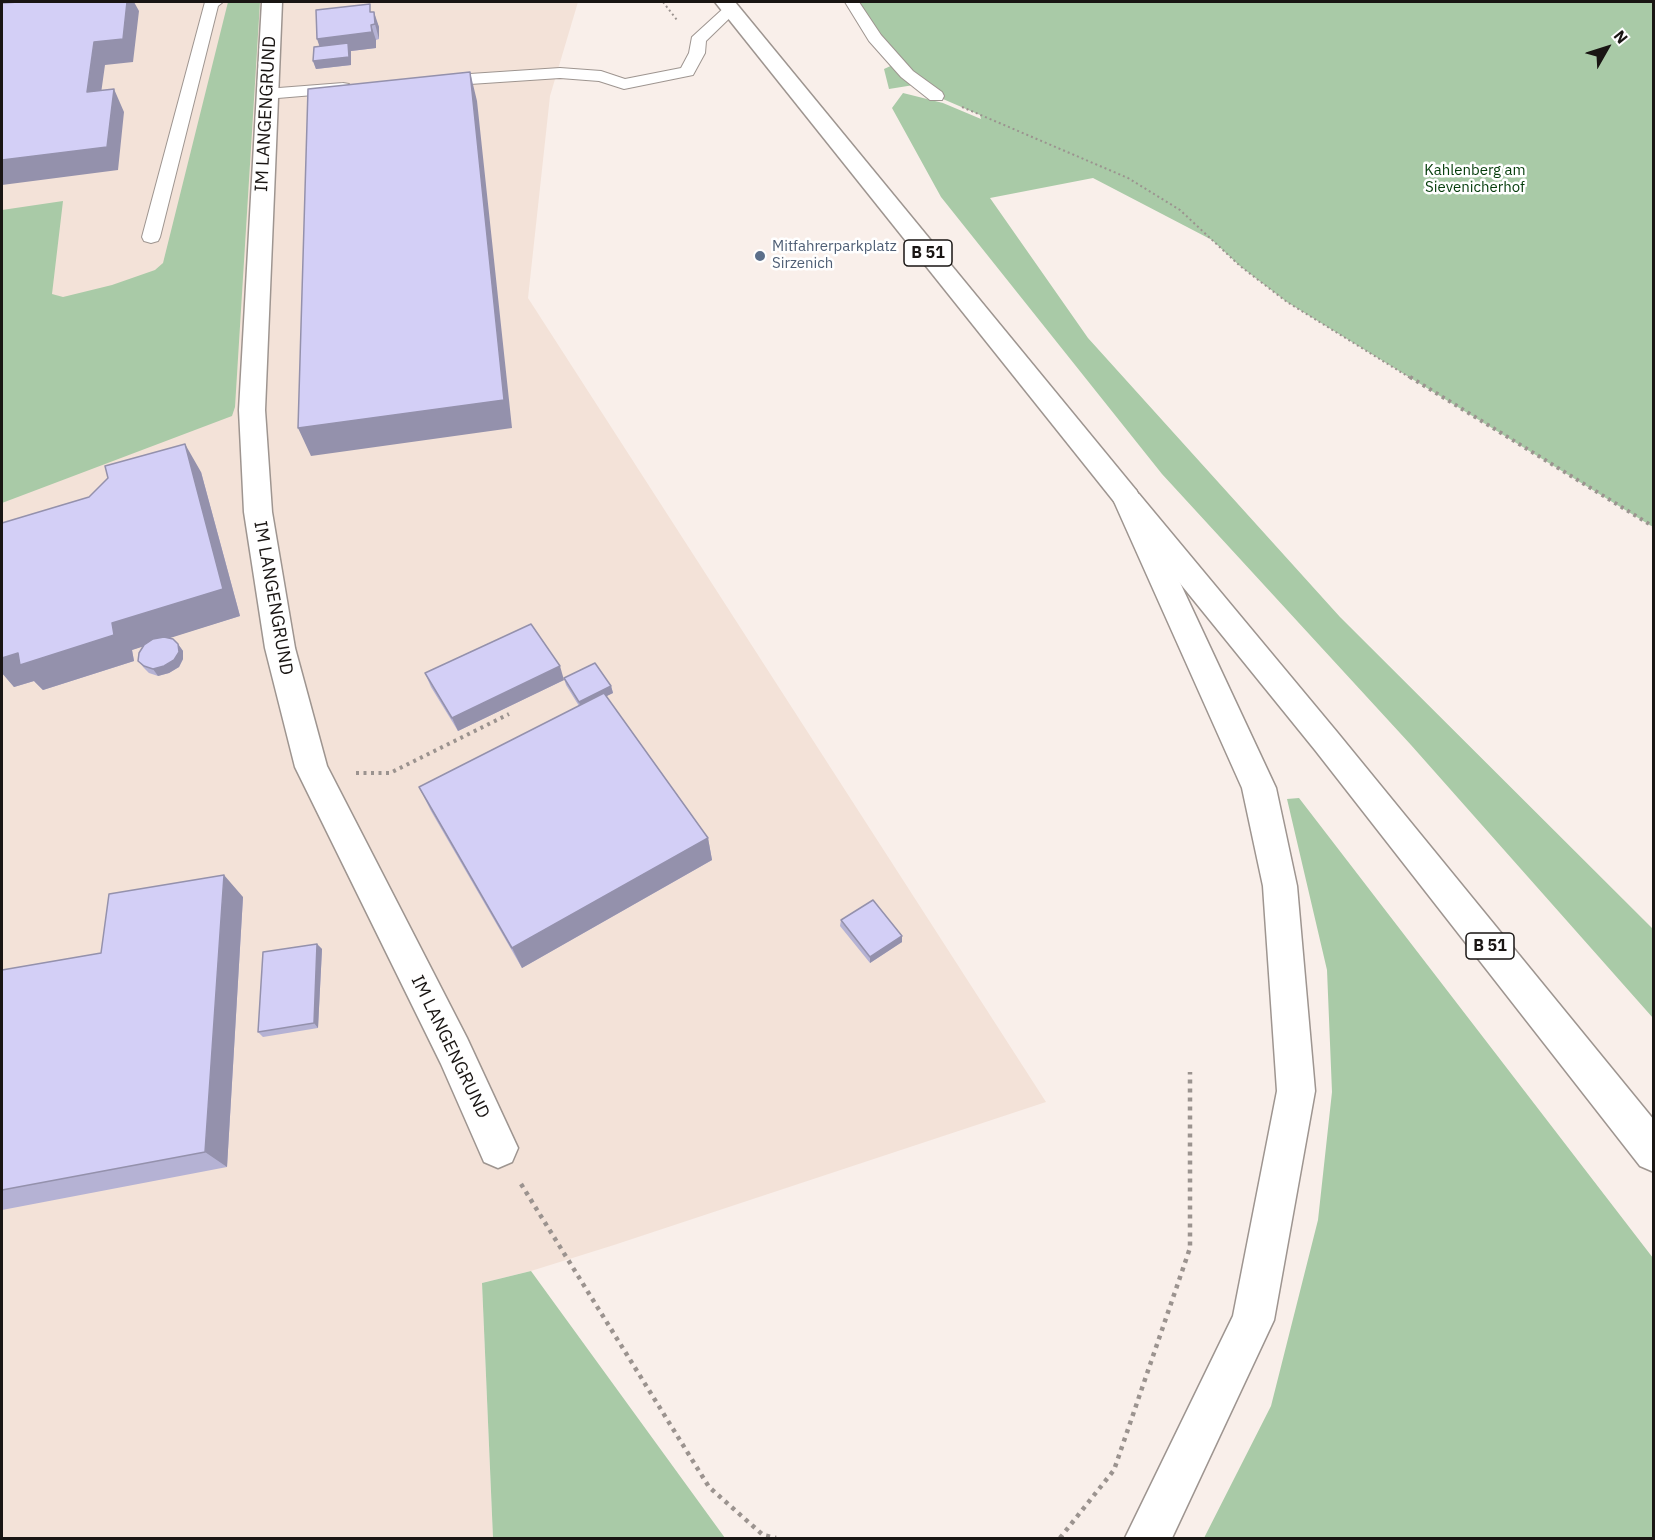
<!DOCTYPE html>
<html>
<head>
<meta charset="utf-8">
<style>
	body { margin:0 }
	#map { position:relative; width:1655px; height:1540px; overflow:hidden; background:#f9efea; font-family:"IBM Plex Sans",sans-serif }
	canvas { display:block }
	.frame { position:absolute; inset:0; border:3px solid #191513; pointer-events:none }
	.north { position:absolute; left:1577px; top:18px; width:60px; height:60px; -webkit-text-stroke:4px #fff; paint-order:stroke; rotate:51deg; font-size:16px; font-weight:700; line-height:24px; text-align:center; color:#191513 }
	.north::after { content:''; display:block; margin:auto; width:21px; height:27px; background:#191513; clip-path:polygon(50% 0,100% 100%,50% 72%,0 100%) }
</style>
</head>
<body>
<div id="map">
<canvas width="1655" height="1540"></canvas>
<div class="frame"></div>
<div class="north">N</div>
</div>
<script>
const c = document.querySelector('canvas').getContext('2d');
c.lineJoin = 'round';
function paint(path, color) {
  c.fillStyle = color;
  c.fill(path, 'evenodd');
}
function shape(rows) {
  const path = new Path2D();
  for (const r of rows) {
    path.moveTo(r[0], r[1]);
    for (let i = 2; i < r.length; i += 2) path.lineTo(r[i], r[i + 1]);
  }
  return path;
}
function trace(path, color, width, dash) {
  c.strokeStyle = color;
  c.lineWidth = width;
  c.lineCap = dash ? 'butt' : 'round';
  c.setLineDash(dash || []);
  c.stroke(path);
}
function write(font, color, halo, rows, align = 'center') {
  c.font = font + ' "IBM Plex Sans",sans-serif';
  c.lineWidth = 5;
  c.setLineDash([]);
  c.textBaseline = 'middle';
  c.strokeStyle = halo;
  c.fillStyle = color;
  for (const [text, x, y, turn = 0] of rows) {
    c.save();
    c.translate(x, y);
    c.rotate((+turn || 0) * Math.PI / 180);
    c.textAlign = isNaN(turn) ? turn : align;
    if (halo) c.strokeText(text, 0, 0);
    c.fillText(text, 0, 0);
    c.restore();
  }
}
const built = shape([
	[2,2,578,2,550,96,528,298,1046,1102,614,1245,531,1271,482,1283,493,1538,2,1538]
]);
const green = shape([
	[228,2,260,2,235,407,232,416,2,503,2,210,63,201,52,294,63,297,112,285,155,270,163,263],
	[852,2,1653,2,1653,527,1287,302,1240,266,1212,240,1093,178,990,198,1088,338,1340,617,1653,929,1653,1018,1411,745,1162,474,941,197,892,108,903,93,943,103,981,119,980,115,936,96,920,84,889,89,884,69,897,63,875,38],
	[1299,798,1653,1258,1653,1538,1204,1538,1271,1406,1318,1220,1332,1092,1327,970,1287,799],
	[531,1271,725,1538,493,1538,482,1283]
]);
const pathFar2 = shape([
	[663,2,677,20],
	[962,107,1128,178,1180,210,1240,266,1287,302,1412,379]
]);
const pathFar1 = shape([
	[1410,377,1654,527],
	[356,773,390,773,509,714]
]);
const path = shape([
	[521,1184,709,1487,763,1535,776,1538],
	[1060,1538,1114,1470,1190,1248,1190,1072]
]);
const service = shape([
	[205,2,223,2,218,6,160,237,158,241,151,243,144,241,142,237,205,2],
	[845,2,859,2,881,35,913,71,942,92,944,96,942,100,930,100,901,77,869,41,845,2],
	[731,4,739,9,706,41,705,53,693,75,624,89,599,81,560,78,440,86,432,81,440,76,560,68,601,71,625,79,681,68,689,53,692,37,726,6,731,4],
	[343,83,349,84,351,88,349,92,266,99,258,94,266,89,343,83]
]);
const minor = shape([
	[262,2,282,2,265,410,272,512,295,648,327,766,467,1038,518,1148,512,1162,498,1168,484,1162,441,1064,295,767,265,648,244,512,239,410,262,2]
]);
const primary = shape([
	[1129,491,1139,494,1337,732,1654,1120,1654,1172,1640,1166,1315,750,1119,508,1115,501,1119,494,1129,491]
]);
const trunk = shape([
	[715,2,735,2,1136,490,1140,497,1136,504,1126,507,1116,504,715,2]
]);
const motorway = shape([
	[1126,487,1136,490,1140,497,1276,788,1297,886,1315,1091,1274,1320,1172,1538,1125,1538,1233,1316,1277,1091,1263,886,1242,788,1112,497,1116,490,1126,487]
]);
const wall = shape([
	[372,12,379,27,379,39,376,40,376,48,351,51,351,65,316,69,313,61,319,46],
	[201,472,240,616,168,638,178,644,183,651,183,659,179,667,169,673,158,676,149,673,144,668,138,661,143,646,132,650,134,661,43,690,34,681,14,687,2,673,2,523,89,497],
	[425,673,564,680,458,731,431,687],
	[564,678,611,686,613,693,606,696,708,838,712,860,522,968,431,811,419,787,579,706,566,685],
	[243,897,227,1167,2,1210,2,970,101,953],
	[841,920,902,942,870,963,840,926],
	[317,944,322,949,318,1028,263,1037,258,1032]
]);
const shadedWall = shape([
	[127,2,134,2,139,11,133,62,105,65,98,115,87,92,94,42],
	[374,12,379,27,379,39,375,24],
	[371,25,376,40,376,48,351,51,351,65,316,69,313,61,322,54,317,39],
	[470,72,477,101,512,428,311,456,298,428],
	[114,89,124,112,118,170,2,185,2,160],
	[185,444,201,472,240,616,132,650,134,661,43,690,34,681,14,687,2,673,2,658,112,623],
	[178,644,183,651,183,659,179,667,169,673,158,676,153,669],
	[560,666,564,680,458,731,452,718],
	[611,686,613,693,581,709,579,702],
	[708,838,712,860,522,968,512,948],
	[224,875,243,897,227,1167,205,1152],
	[902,936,902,942,870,963,870,957],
	[317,944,322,949,318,1028,314,1023]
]);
const building = shape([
	[19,2,127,2,123,39,94,42,87,92,114,89,107,147,2,160,2,3,19,2],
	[370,4,370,12,374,12,375,24,371,25,372,32,317,39,316,10,370,4],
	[348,43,349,57,313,61,314,47,348,43],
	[470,72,504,400,298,428,308,89,470,72],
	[185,444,223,589,112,623,114,635,20,665,18,653,2,658,2,523,89,497,108,478,105,466,185,444],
	[531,624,560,666,452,718,425,673,531,624],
	[164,637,173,639,178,644,179,652,174,660,164,666,153,669,144,666,138,661,139,653,144,645,153,639,164,637],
	[595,663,611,686,579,702,564,678,595,663],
	[604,693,708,838,512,948,419,787,604,693],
	[224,875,205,1152,2,1190,2,970,101,953,109,894,224,875],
	[873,900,902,936,870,957,841,920,873,900],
	[317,944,314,1023,258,1032,263,952,317,944]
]);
const markers = [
	[760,256,6,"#5c6f8a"]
];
const farParknames = [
	["Kahlenberg am",1475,171],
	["Sievenicherhof",1475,188]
];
const farServicenames = [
	["Mitfahrerparkplatz",772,247],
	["Sirzenich",772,264]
];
const shields = [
	[928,253,48],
	[1490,946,48]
];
const shieldNames = [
	["B 51",928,253],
	["B 51",1490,946]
];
const streetNames = [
	["IM LANGENGRUND",266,114,-87],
	["IM LANGENGRUND",273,598,80],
	["IM LANGENGRUND",450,1047,64]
];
paint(built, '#f3e2d8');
paint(green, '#a9caa7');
trace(service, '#9e9590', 2);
trace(minor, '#9e9590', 3);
trace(primary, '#9e9590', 3);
trace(trunk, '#9e9590', 3);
trace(motorway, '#9e9590', 3);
trace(pathFar2, '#9b938f', 2, [2, 3]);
trace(pathFar1, '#9b938f', 4, [3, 4.5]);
trace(path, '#9b938f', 4.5, [4, 5]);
paint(service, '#fff');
paint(minor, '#fff');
paint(primary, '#fff');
paint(trunk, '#fff');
paint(motorway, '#fff');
paint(wall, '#b5b2d4');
paint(shadedWall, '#9491ac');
paint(building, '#d3cff6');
trace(building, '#9491ac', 1.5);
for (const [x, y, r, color] of markers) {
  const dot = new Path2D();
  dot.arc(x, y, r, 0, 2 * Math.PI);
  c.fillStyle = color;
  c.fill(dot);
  trace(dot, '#fff', 2);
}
write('15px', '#043c0a', '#fff', farParknames);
write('15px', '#4e5e75', '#fff', farServicenames, 'left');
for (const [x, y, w] of shields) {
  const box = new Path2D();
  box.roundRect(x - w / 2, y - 13, w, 26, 4.5);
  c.fillStyle = '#fff';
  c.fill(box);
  trace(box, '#191513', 1.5);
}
write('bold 16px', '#191513', null, shieldNames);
write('18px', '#191513', '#fff', streetNames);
</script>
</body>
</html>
